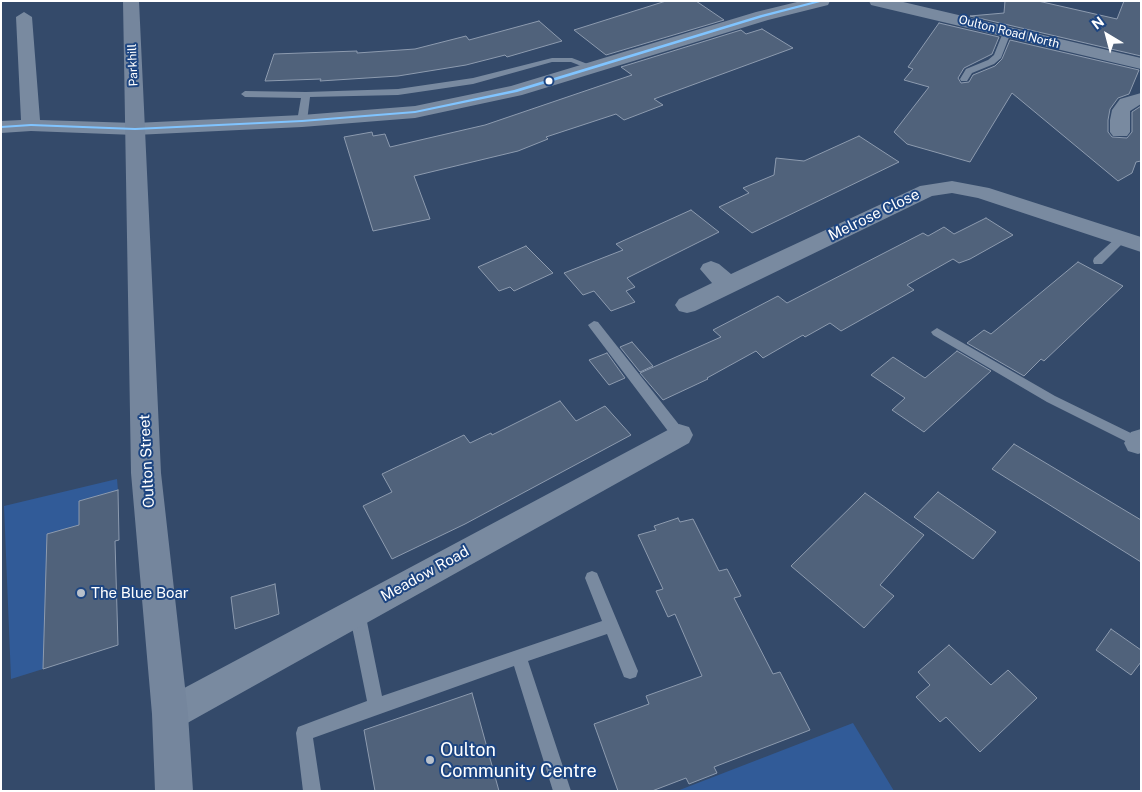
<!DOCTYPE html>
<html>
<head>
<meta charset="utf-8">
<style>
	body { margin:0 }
	#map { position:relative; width:1142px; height:792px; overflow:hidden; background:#344a6a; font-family:"Public Sans",sans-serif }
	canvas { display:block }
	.frame { position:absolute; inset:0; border:2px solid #fff; pointer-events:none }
	.north { position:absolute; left:1082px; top:10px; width:50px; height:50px; -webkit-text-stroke:4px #1d4581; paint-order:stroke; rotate:323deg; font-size:14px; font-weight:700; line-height:20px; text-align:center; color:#fff }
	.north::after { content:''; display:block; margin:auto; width:18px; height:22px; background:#fff; clip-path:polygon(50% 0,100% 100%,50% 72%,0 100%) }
</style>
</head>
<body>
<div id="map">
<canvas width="1142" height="792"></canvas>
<div class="frame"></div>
<div class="north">N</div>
</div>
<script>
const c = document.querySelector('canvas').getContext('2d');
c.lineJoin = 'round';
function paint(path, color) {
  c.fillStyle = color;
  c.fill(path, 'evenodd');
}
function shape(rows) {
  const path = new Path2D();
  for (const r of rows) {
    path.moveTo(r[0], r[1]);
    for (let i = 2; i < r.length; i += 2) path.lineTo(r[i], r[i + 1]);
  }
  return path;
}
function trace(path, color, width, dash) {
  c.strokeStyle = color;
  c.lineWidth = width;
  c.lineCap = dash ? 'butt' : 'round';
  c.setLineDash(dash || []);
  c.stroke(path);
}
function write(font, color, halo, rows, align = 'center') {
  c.font = font + ' "Public Sans",sans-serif';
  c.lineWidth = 4;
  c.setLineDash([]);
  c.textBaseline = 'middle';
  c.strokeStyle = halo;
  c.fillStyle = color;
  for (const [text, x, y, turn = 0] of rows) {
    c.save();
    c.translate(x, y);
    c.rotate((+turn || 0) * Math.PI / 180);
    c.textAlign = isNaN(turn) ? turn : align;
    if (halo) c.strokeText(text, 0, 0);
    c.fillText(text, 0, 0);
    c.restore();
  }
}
const green = shape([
	[117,479,118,491,79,501,79,525,48,534,43,669,11,679,4,506],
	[853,723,894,791,677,791]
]);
const building = shape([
	[666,1,696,1,724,20,606,55,574,30,666,1],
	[1005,1,1038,1,1117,19,1124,1,1141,1,1141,56,970,16,1004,13,1005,1],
	[539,21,562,41,507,57,505,55,466,65,398,76,320,81,321,79,265,81,274,54,357,51,357,53,415,49,466,36,469,40,539,21],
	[939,23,999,37,992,54,964,68,958,78,961,83,969,82,973,75,995,66,1002,59,1010,40,1139,70,1129,94,1118,98,1110,109,1108,120,1108,132,1112,137,1127,138,1132,132,1132,112,1141,106,1141,161,1136,162,1132,173,1118,181,1012,93,970,162,907,144,894,132,929,87,904,80,913,69,908,67,939,23],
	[762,29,793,48,654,99,663,105,624,120,616,114,546,137,548,139,518,151,414,176,430,219,373,231,344,137,372,132,373,136,385,134,390,147,485,125,632,75,621,67,741,30,746,34,762,29],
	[859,136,899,162,752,233,719,207,749,193,743,188,774,175,776,158,804,161,859,136],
	[691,210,719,232,627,278,635,287,626,291,635,302,611,311,594,291,583,295,564,273,623,250,616,244,691,210],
	[986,218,1013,235,970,259,959,263,953,259,907,285,914,290,841,331,830,323,805,337,803,335,763,358,756,351,707,378,708,379,663,400,640,373,721,337,713,330,778,296,787,303,923,233,928,236,944,227,954,234,986,218],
	[526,246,553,273,514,291,510,287,499,291,478,267,526,246],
	[1078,262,1123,286,1044,361,1041,359,1024,376,967,343,984,330,991,334,1078,262],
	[632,342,653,366,640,372,620,347,632,342],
	[957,351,991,371,924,432,892,410,905,398,871,375,893,357,925,378,957,351],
	[607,353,625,378,609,385,589,360,607,353],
	[560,401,576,421,605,406,631,435,465,524,392,559,363,506,392,492,382,474,464,435,470,443,491,433,492,435,560,401],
	[1014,444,1141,520,1141,562,992,469,1014,444],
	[118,490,119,540,115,541,118,645,43,669,47,534,79,525,79,501,118,490],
	[938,492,996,532,973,559,914,517,938,492],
	[865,493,924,535,880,585,894,596,864,628,791,566,865,493],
	[678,518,680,522,693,519,719,571,727,569,741,596,734,598,773,674,780,672,810,730,714,767,717,773,689,784,686,778,652,791,618,791,594,724,649,704,646,696,702,676,675,614,668,617,656,591,663,589,638,535,656,530,654,526,678,518],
	[275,584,279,614,235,629,231,597,275,584],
	[1111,629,1141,650,1141,662,1131,675,1096,650,1111,629],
	[949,645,991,685,1008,670,1037,698,980,752,946,717,940,722,916,697,930,685,918,672,949,645],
	[472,693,499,791,375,791,364,730,472,693]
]);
const service = shape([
	[1004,30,1011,32,1001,58,994,64,972,73,967,81,961,81,960,79,966,69,988,60,994,55,1004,30],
	[552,58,572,58,598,68,594,71,571,62,552,62,473,84,398,95,310,97,307,121,302,124,297,121,301,98,245,97,241,94,245,91,306,92,398,89,473,78,552,58],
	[1121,236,1125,237,1125,241,1102,264,1094,264,1093,261,1094,258,1117,237,1121,236],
	[594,321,598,322,684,431,685,435,684,439,674,439,590,328,588,325,594,321],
	[937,328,1055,396,1141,438,1141,449,1047,402,933,335,931,332,937,328],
	[592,571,597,573,638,671,636,677,630,679,624,677,607,634,528,661,571,791,553,791,514,666,313,738,321,791,303,791,296,733,298,727,367,701,349,612,352,607,357,605,362,607,365,612,382,696,602,621,585,578,587,573,592,571]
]);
const minor = shape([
	[24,12,32,17,40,120,135,123,142,125,145,129,142,133,135,135,31,131,1,133,1,121,21,120,16,17,24,12],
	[1141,93,1141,104,1130,111,1130,132,1127,136,1113,136,1110,132,1110,120,1112,110,1120,99,1141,93],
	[952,181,989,188,1141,237,1141,252,978,198,952,193,932,196,695,311,687,313,679,311,675,305,679,299,712,283,700,269,703,264,711,261,719,264,731,274,920,186,952,181],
	[679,424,689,427,693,435,689,443,182,726,170,731,158,726,153,714,158,702,679,424],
	[1141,429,1141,453,1138,454,1128,451,1124,443,1131,432,1141,429]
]);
const tertiary = shape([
	[801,1,830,1,828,5,768,20,522,95,415,118,302,127,135,135,128,133,125,129,128,125,135,123,302,115,415,106,511,86,756,12,801,1],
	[869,1,899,1,1141,58,1141,69,871,5,869,1]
]);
const secondary = shape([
	[123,1,139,1,161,473,188,714,193,791,155,791,152,714,131,473,123,1]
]);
const bus1 = shape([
	[816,1,824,1,763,17,517,92,415,113,302,122,135,130,31,126,1,128,1,126,31,124,135,128,302,120,415,111,514,90,761,15,816,1]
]);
const markers = [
	[549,81,4.5,"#fff"],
	[81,593,5,"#b8c0cb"],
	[430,760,5,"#b8c0cb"]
];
const farStreetnames = [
	["Oulton Road North",1009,32,14],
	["Parkhill",133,65,-92]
];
const streetNames = [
	["Melrose Close",874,215,-26],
	["Oulton Street",147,461,-93],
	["Meadow Road",425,574,-29]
];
const poiNames = [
	["The Blue Boar",91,593]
];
const nearPoinames = [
	["Oulton",440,750],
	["Community Centre",440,771]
];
paint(green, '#315b98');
paint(building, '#50627b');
trace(building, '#8d9baf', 1);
paint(service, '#798aa0');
paint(minor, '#798aa0');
paint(tertiary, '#798aa0');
paint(secondary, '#75869d');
paint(bus1, '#80c4ff');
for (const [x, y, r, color] of markers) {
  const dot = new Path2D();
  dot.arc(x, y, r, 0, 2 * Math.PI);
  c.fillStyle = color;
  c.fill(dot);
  trace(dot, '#1d4581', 2);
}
write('12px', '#fff', '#1d4581', farStreetnames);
write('15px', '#fff', '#1d4581', streetNames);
write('15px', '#fff', '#1d4581', poiNames, 'left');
write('18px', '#fff', '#1d4581', nearPoinames, 'left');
</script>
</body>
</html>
